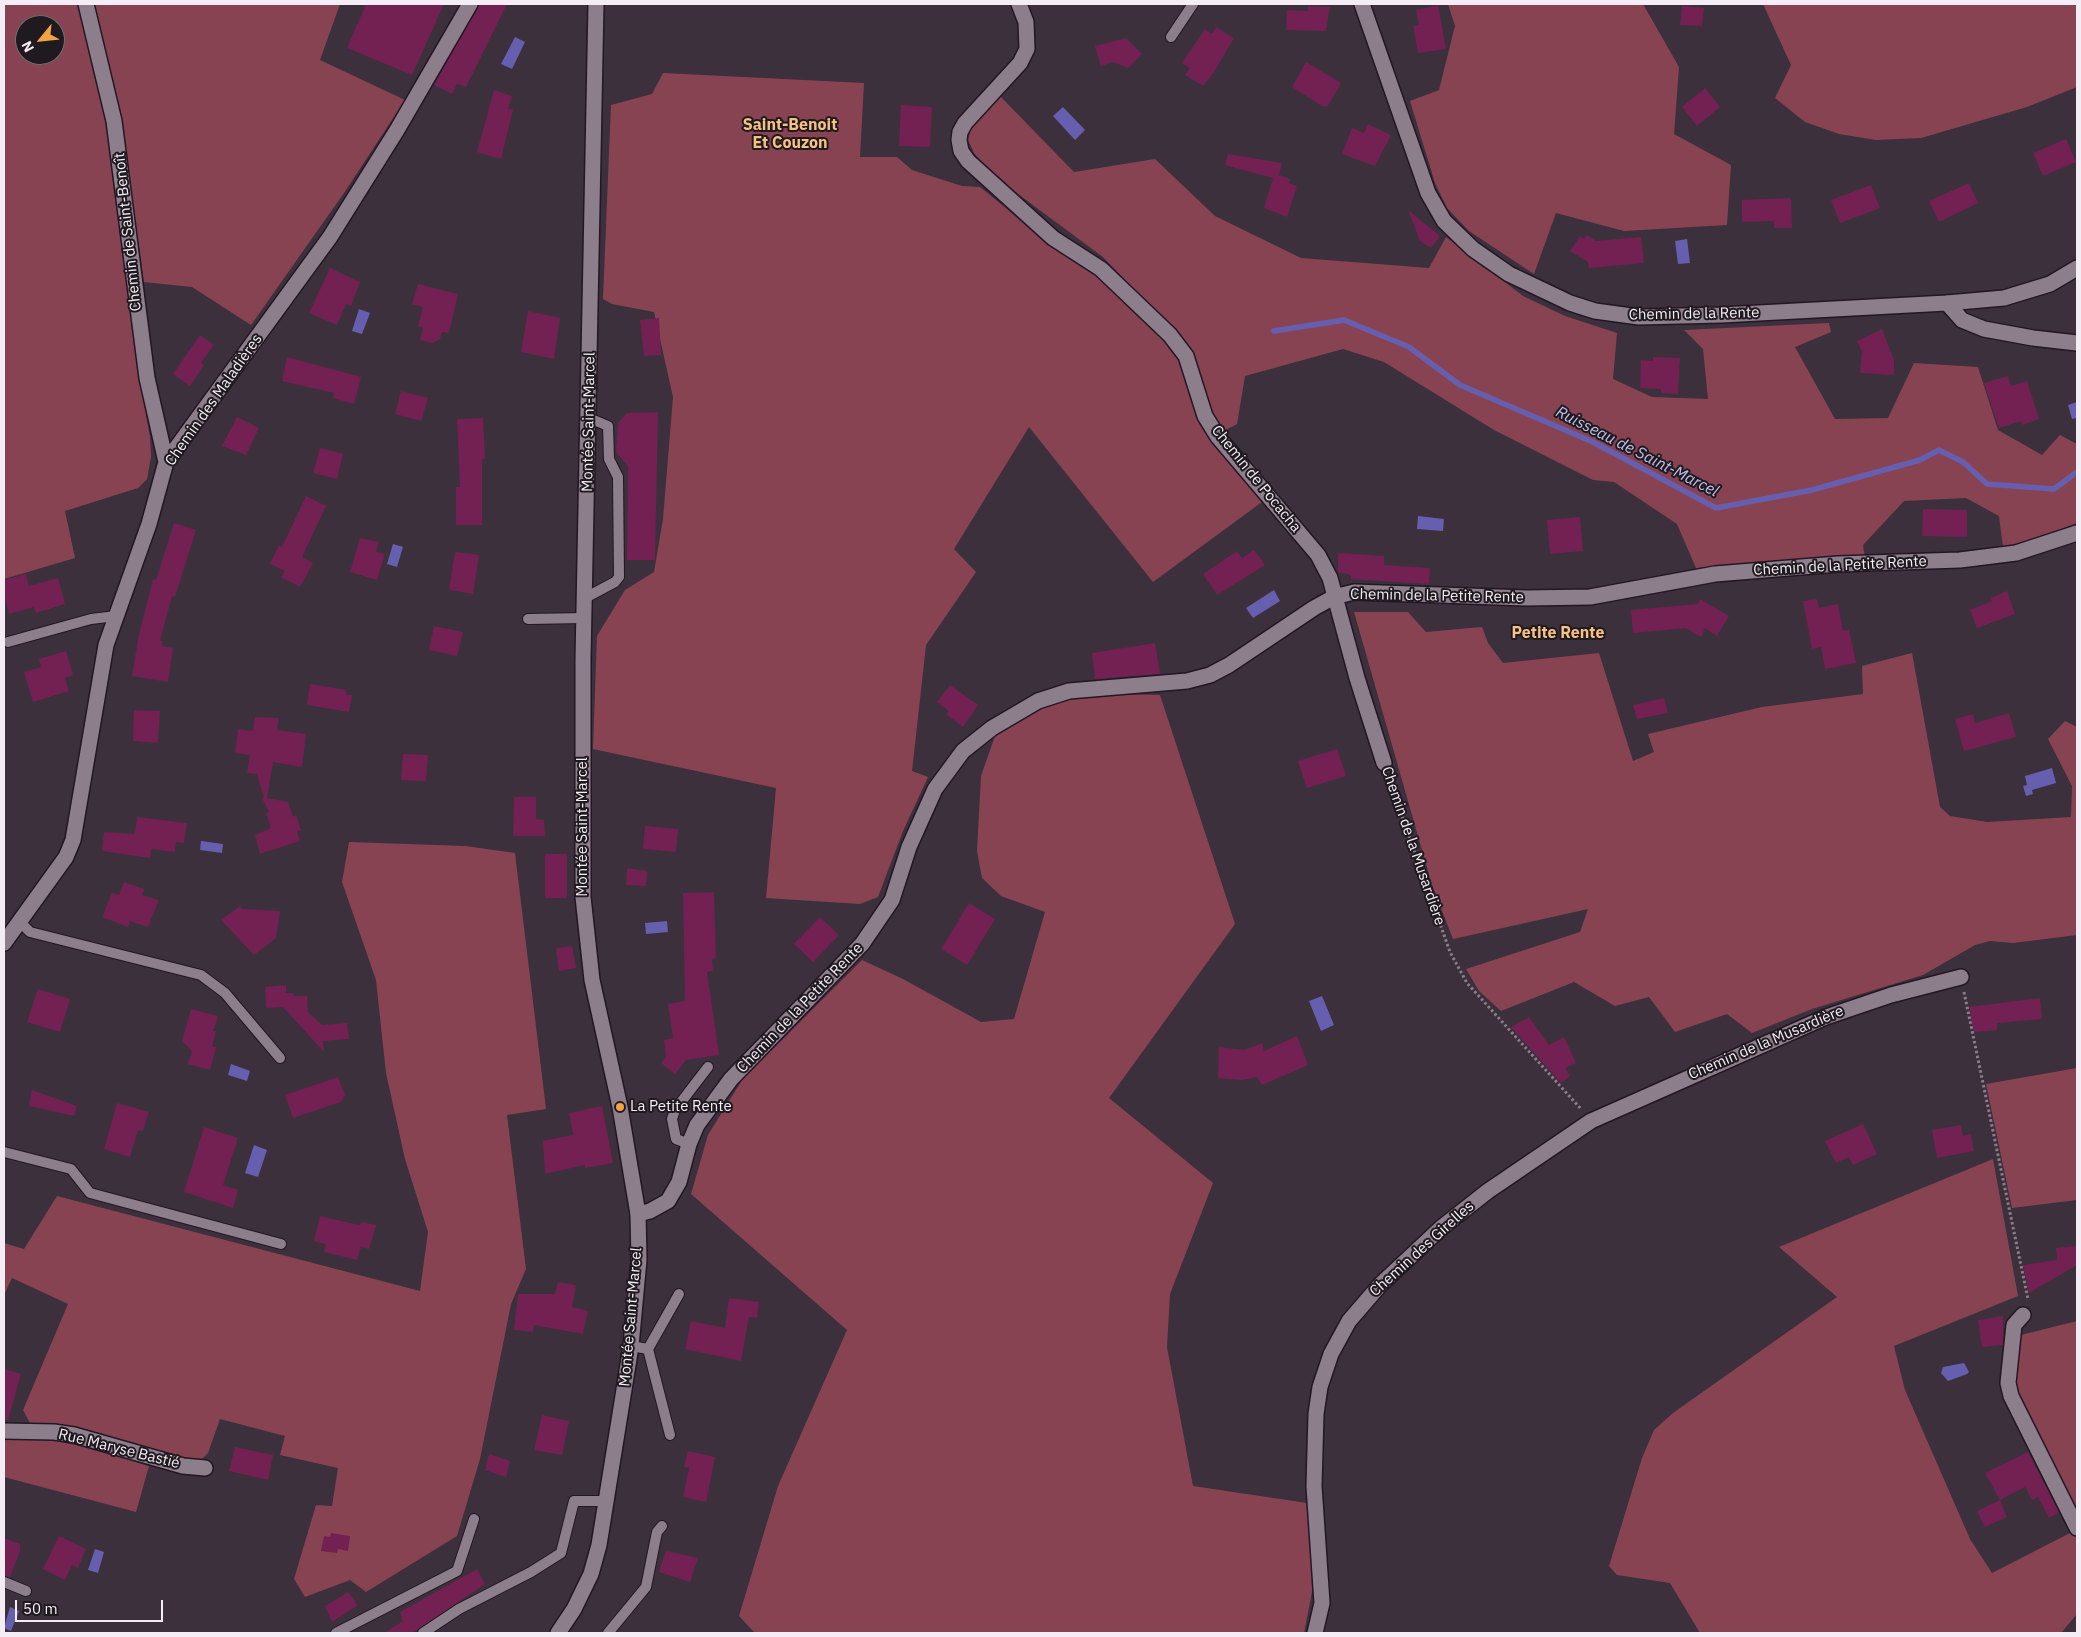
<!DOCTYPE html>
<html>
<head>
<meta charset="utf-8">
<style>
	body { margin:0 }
	#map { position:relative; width:2081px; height:1637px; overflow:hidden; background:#3c303c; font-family:"IBM Plex Sans",sans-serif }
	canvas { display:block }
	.frame { position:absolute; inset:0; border:5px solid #f5edf5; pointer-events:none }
	.north { position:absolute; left:15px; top:15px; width:50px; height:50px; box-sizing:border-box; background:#1f1a1f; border:1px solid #756e75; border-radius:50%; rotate:242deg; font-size:14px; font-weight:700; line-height:20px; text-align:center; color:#f5edf5 }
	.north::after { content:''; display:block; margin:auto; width:18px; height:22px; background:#f3a442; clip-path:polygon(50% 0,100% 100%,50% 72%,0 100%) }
	.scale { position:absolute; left:15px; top:1600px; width:148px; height:22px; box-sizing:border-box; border:2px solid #f5edf5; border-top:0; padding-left:6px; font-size:15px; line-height:18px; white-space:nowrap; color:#f5edf5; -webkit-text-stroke:4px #1f1a1f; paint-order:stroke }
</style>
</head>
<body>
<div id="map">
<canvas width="2081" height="1637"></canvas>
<div class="frame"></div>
<div class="north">N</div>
<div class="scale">50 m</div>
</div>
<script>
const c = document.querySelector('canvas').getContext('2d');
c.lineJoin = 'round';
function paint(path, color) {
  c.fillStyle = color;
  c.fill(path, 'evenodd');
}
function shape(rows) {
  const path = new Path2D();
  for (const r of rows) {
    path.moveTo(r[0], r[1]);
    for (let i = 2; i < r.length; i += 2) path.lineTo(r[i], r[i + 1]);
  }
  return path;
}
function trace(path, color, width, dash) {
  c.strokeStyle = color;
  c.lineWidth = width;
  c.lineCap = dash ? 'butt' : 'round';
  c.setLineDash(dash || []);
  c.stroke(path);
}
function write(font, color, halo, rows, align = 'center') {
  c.font = font + ' "IBM Plex Sans",sans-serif';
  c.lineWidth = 4;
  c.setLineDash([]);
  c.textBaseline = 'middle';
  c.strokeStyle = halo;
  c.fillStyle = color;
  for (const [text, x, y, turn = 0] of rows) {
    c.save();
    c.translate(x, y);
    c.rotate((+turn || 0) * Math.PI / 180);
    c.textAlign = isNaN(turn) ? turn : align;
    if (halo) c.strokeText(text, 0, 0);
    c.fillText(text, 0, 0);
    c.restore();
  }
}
const green = shape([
	[4,4,81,4,102,94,115,166,137,365,150,437,151,457,147,479,138,488,65,511,75,558,4,579],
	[25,25,55,25,55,55,25,55],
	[94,4,340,4,320,60,405,100,344,193,251,325,192,287,144,282,126,158],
	[1448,4,1643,4,1679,67,1674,134,1731,165,1727,225,1624,231,1556,213,1534,274,1469,231,1447,208,1435,183,1410,101,1439,90,1455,26],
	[1763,4,2077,4,2077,87,2027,107,1921,138,1876,140,1839,134,1805,122,1775,98,1791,65],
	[663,73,864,83,860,157,897,157,912,170,962,186,980,187,1050,244,1082,263,1112,286,1161,336,1177,357,1190,385,1196,417,1211,441,1262,502,1153,582,1029,427,954,549,976,572,926,645,912,771,928,777,903,831,878,897,860,904,766,898,776,788,593,749,597,636,625,590,654,572,663,519,673,397,654,312,612,304,603,299,611,105,652,94],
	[1000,96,1074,172,1155,159,1215,216,1301,258,1429,268,1446,237,1523,296,1565,316,1617,333,1613,379,1652,397,1708,399,1703,349,1684,330,1829,323,1831,332,1795,347,1835,419,1888,418,1914,363,1978,367,1998,430,2042,455,2060,435,2077,444,2077,523,2032,540,2003,547,1999,516,1966,498,1904,501,1863,545,1865,558,1751,563,1696,568,1677,524,1614,482,1593,480,1494,430,1384,362,1343,349,1245,376,1237,424,1222,432,1209,409,1203,383,1194,359,1182,340,1103,257,991,174,974,153,968,140,971,127],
	[1354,612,1408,612,1426,632,1482,627,1488,643,1503,663,1599,653,1633,761,1654,752,1648,734,1762,707,1863,694,1862,666,1912,653,1940,807,1950,816,1987,822,2071,817,2072,786,2048,739,2065,721,2077,727,2077,935,2013,943,1990,941,1975,945,1923,975,1812,1009,1752,1033,1727,1014,1675,1032,1649,997,1615,1006,1574,982,1501,1011,1479,991,1466,969,1580,932,1588,909,1453,939,1432,885],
	[1097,694,1160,695,1235,924,1109,1098,1213,1183,1170,1294,1167,1347,1193,1486,1307,1503,1313,1544,1314,1582,1304,1633,755,1633,739,1616,778,1486,847,1330,691,1194,708,1135,742,1080,862,960,903,979,981,1022,1014,1019,1045,912,1001,896,982,878,977,851,981,776,995,736,1032,712,1064,700],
	[349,842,465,846,515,853,546,1109,507,1115,526,1269,511,1304,480,1459,457,1536,366,1592,350,1580,305,1597,294,1579,316,1505,332,1506,338,1468,280,1455,285,1436,220,1419,208,1453,199,1462,172,1458,65,1425,31,1425,23,1410,68,1304,12,1278,4,1295,4,1243,24,1249,57,1196,420,1291,428,1232,405,1159,386,1073,376,980,342,882],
	[2077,1068,2077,1200,2012,1208,1986,1084],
	[1993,1159,2018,1296,1894,1346,1905,1390,1970,1539,1992,1573,2074,1531,2077,1539,2077,1614,2061,1633,1700,1633,1670,1583,1617,1575,1609,1566,1642,1458,1654,1430,1673,1413,1837,1297,1779,1247],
	[2077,1321,2077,1511,2015,1387,2017,1336],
	[4,1435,65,1440,149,1466,136,1512,4,1477]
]);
const water = shape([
	[515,37,525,42,512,69,501,64],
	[1063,107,1085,130,1075,140,1053,116],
	[1687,239,1690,263,1678,264,1675,241],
	[359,309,370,313,362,334,352,331],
	[2077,402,2077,418,2072,419,2068,405],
	[1418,516,1444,519,1443,531,1417,529],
	[393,544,403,547,397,567,387,564],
	[1274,590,1280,601,1253,618,1246,608],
	[2052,768,2056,783,2032,790,2033,794,2026,796,2023,786,2027,785,2025,776],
	[201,841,223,844,222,853,200,850],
	[667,921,668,932,646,934,645,923],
	[1322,996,1334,1025,1321,1031,1309,1001],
	[231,1064,250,1071,247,1081,228,1075],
	[254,1145,267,1150,258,1177,245,1173],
	[1964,1363,1969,1372,1967,1374,1948,1381,1941,1373,1943,1367],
	[95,1549,104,1552,98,1573,88,1570],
	[10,1607,19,1611,11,1631,4,1628]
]);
const stream = shape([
	[1274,331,1344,320,1409,347,1460,385,1593,442,1716,508,1812,490,1920,460,1939,450,1963,462,1987,484,2054,489,2077,472]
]);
const building = shape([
	[366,4,444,4,412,75,347,48],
	[479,4,507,4,466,87,457,84,452,94,434,85],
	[1438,5,1446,49,1418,53,1413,26,1419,25,1416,10],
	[1308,6,1330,7,1326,31,1286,30,1287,10,1308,11],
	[1682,6,1704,8,1702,26,1680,25],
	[1216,27,1234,38,1214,72,1203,86,1185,75,1190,68,1182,63,1205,29,1212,34],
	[1126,38,1142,54,1128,68,1113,62,1101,66,1095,46],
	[1306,62,1341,83,1328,106,1322,106,1292,87],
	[1705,88,1720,107,1697,126,1682,107],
	[494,90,512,96,508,109,513,110,501,159,477,152],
	[901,105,932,107,930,147,899,146],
	[1368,124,1391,135,1375,166,1342,154,1352,128,1364,133],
	[2066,139,2076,162,2043,176,2033,153],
	[1228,154,1282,163,1279,175,1290,179,1289,183,1297,186,1287,217,1264,208,1273,178,1225,165],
	[1969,183,1978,203,1939,222,1929,201],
	[1871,185,1880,208,1840,223,1831,200],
	[1791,198,1792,228,1774,228,1774,221,1742,222,1742,200],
	[1408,210,1440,236,1431,248,1420,241],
	[1587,235,1596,241,1641,237,1644,263,1589,268,1588,262,1570,251,1580,236,1584,239],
	[330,268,360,282,351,306,346,304,337,325,309,313],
	[418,284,458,294,449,333,442,332,440,339,432,343,420,340,423,328,418,326,423,307,412,304],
	[528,311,560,318,554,359,521,352],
	[659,318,661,355,644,356,640,320],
	[1882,329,1894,360,1894,375,1860,373,1862,351,1857,341],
	[200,335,214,345,201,363,204,365,190,386,173,374],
	[287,357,361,377,354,404,333,398,334,393,282,381],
	[1653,357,1680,358,1678,394,1661,393,1661,389,1640,388,1641,360,1653,361],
	[2008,376,2011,386,2027,381,2039,419,2022,425,2021,421,1999,428,1984,383],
	[401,391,428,398,421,421,395,414],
	[658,412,655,560,627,560,628,466,616,452,618,423,627,413],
	[237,417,259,428,246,455,222,446],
	[483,418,485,459,482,459,482,525,456,525,456,487,460,487,457,419],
	[320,448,343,454,337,479,313,473],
	[306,496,326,506,302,557,313,563,300,587,281,577,285,571,270,564,279,545,282,547],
	[1923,509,1967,510,1967,537,1922,536],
	[1580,517,1583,551,1550,554,1547,520],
	[174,523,196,530,175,597,172,596,160,641,162,641,162,646,173,648,168,682,132,676,139,634,153,579,156,580],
	[360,538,379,542,376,552,385,554,377,580,350,572],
	[1254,550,1265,565,1217,595,1203,574,1237,551,1242,558],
	[455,552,479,555,473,594,449,590],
	[1338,553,1384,556,1384,565,1430,568,1429,584,1351,579,1351,575,1338,572],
	[26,574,29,586,58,578,65,604,36,613,34,607,9,614,4,595,4,580],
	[2007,591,2015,614,1977,628,1970,610,1992,601,1991,598],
	[1700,599,1729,616,1717,636,1705,628,1701,637,1686,628,1633,633,1631,610,1698,604],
	[1817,599,1819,608,1838,604,1843,631,1849,630,1856,663,1825,669,1821,647,1812,649,1803,601],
	[434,626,463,632,457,656,429,650],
	[1155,643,1160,674,1095,679,1092,653],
	[66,651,73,675,65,678,69,691,33,702,24,672,41,667,39,659],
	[310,684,347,690,346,695,352,695,349,712,307,705],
	[950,685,978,705,963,727,946,714,949,711,937,702],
	[1664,698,1668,713,1637,719,1633,705],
	[134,710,160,711,158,743,133,741],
	[2009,713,2016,737,1964,751,1955,719,1973,714,1975,723],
	[255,717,279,718,277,730,306,734,302,767,273,762,267,798,288,802,293,817,296,815,301,830,297,832,300,841,260,854,255,835,271,828,266,813,269,812,262,798,264,798,257,774,247,773,250,755,235,753,238,729,253,731],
	[1337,749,1346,776,1307,788,1298,761],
	[403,754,428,755,426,781,401,780],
	[514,797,536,797,536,819,544,820,545,836,513,836],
	[137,817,187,823,184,843,176,842,175,852,151,849,150,858,102,851,104,832,135,834],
	[645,826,678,829,676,852,643,849],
	[545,854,567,854,567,898,545,898],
	[627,868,647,871,646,886,626,885],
	[124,882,144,889,142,895,159,900,148,927,130,921,128,927,102,917,112,893,119,895],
	[714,892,716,958,712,959,713,971,707,972,719,1055,686,1060,675,1074,661,1063,666,1057,664,1040,673,1038,668,1004,685,1001,683,893],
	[969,903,995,919,967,965,941,949],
	[240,906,242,909,280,911,276,938,254,955,221,920],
	[820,917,839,935,813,962,794,944],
	[572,946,576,968,559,971,556,948],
	[286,985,286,993,292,993,294,996,307,996,308,1012,322,1025,347,1023,349,1039,323,1041,324,1052,283,1007,266,1008,265,987],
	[38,989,70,999,60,1032,27,1022],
	[2040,998,2042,1019,1997,1023,1997,1030,1974,1032,1969,1007],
	[191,1009,218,1016,213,1031,216,1031,212,1046,216,1047,210,1070,188,1064,192,1051,182,1041],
	[1529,1017,1549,1045,1564,1037,1576,1063,1565,1068,1570,1076,1561,1083,1511,1027],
	[1297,1036,1308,1065,1262,1085,1257,1077,1242,1080,1218,1078,1219,1047,1244,1050,1262,1043,1264,1051],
	[338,1077,345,1095,341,1102,293,1118,285,1095],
	[32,1090,77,1106,74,1116,29,1106],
	[117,1103,149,1112,143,1131,138,1130,130,1157,104,1149],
	[602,1106,613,1163,585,1168,585,1165,545,1174,543,1141,573,1135,569,1113],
	[1863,1124,1877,1154,1853,1165,1849,1157,1836,1163,1825,1141],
	[1961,1125,1963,1136,1971,1134,1974,1151,1937,1158,1932,1130],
	[204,1127,238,1138,223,1185,238,1190,233,1208,184,1192],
	[320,1216,359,1225,362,1222,376,1225,369,1249,361,1247,357,1260,324,1252,326,1244,314,1241],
	[2077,1246,2077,1265,2029,1293,2023,1265,2057,1260,2056,1248],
	[558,1282,576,1285,572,1307,588,1311,583,1334,534,1325,533,1332,514,1330,518,1294,555,1294],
	[729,1298,759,1302,757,1318,749,1317,741,1361,685,1349,691,1321,725,1328],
	[2003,1316,2003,1345,1982,1347,1978,1320],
	[4,1369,21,1374,8,1420,4,1420],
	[542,1415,569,1421,562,1455,534,1450],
	[235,1447,273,1455,268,1480,229,1471],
	[688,1451,715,1457,706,1502,683,1497,689,1468,684,1467],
	[2028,1452,2059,1512,2049,1518,2038,1497,2032,1500,2025,1487,2000,1500,1985,1473],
	[489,1454,510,1461,506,1477,485,1470],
	[2000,1500,2007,1517,1985,1527,1977,1511],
	[331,1533,350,1536,348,1551,338,1549,337,1553,321,1551,324,1536,330,1537],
	[59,1536,86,1549,78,1568,72,1565,65,1580,43,1569],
	[4,1538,20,1544,20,1551,10,1577,4,1575],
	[666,1551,698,1558,690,1582,659,1572],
	[477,1569,485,1584,412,1633,384,1633,403,1621,400,1612],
	[348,1592,358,1605,332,1622,325,1606]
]);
const path = shape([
	[1389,779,1450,952,1467,983,1581,1109],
	[1964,992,2028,1299]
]);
const lane = shape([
	[1171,37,1193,4],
	[585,598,615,582,619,577,618,477,609,459,608,426,589,418],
	[528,619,585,618],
	[8,642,91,619,116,616],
	[20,922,30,932,201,975,225,993,280,1058],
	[689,1144,676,1139,672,1119,675,1110,708,1067],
	[4,1152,71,1169,90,1193,281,1244],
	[631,1346,648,1349,670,1435],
	[648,1349,679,1294],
	[4,1582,26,1591],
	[336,1633,457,1571,474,1519],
	[423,1633,459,1609,531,1572,561,1553,574,1501,608,1501],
	[608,1633,646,1587,657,1532,662,1526]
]);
const street = shape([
	[86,4,114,121,147,378,166,462],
	[1019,4,1026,22,1027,49,1020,63,965,123,960,132,959,140,961,151,968,161,1053,238,1101,269,1170,335,1186,356,1205,416,1218,437,1318,555,1330,578,1357,678,1384,763],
	[1947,303,1962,320,1984,329,2033,338,2077,343],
	[4,943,66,857,73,840,106,645,149,524,166,462,330,237,397,130,470,4],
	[638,1214,650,1211,668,1201,679,1182,689,1144,697,1125,731,1079,862,944,892,900,909,847,935,789,963,751,992,728,1038,701,1069,691,1187,681,1210,675,1229,665,1314,608,1334,597,1354,592,1526,598,1590,597,1715,574,1838,564,1960,560,2016,553,2077,533],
	[2023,1315,2014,1325,2008,1383,2011,1396,2077,1528],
	[4,1431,54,1432,74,1435,183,1466,205,1468],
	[1315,1633,1322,1603,1314,1486,1316,1414,1320,1387,1331,1354,1349,1321,1380,1285,1441,1228,1488,1191,1591,1121,1826,1017,1891,995,1961,977]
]);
const secondary = shape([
	[1362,4,1428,193,1444,221,1473,249,1509,274,1570,303,1595,311,1639,317,1721,315,1947,303,2004,298,2050,284,2077,268],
	[558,1633,574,1609,591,1574,599,1545,631,1346,639,1260,638,1214,620,1107,592,980,583,897,583,659,596,4]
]);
const markers = [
	[620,1107,5,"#f3a442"]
];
const streetNames = [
	["Chemin de Saint-Benoît",128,232,-96],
	["Chemin de la Rente",1694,314,-1],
	["Chemin des Maladières",214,400,-55],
	["Montée Saint-Marcel",589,422,-89],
	["Chemin de Pocacha",1256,479,51],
	["Chemin de la Petite Rente",1840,566,-3],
	["Chemin de la Petite Rente",1437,596,1],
	["Montée Saint-Marcel",583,827,-90],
	["Chemin de la Musardière",1413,846,71],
	["Chemin de la Petite Rente",800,1008,-46],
	["Chemin de la Musardière",1766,1043,-23],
	["Chemin des Girelles",1422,1249,-42],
	["Montée Saint-Marcel",631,1317,-85],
	["Rue Maryse Bastié",119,1449,14]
];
const poiNames = [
	["La Petite Rente",630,1107]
];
const neighbourhoodNames = [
	["Saint-Benoit",790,125],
	["Et Couzon",790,143],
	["Petite Rente",1558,633]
];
const waterNames = [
	["Ruisseau de Saint-Marcel",1637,452,27]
];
paint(green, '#884353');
paint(water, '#665fb0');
trace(stream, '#665fb0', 5.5);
paint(building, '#722152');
trace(lane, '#221723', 12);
trace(street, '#221723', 18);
trace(secondary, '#221723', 18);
trace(path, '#897e89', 3, [2.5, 2.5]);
trace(lane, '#8d7e8c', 10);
trace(street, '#8d7e8c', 15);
trace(secondary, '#8d7e8c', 15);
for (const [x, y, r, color] of markers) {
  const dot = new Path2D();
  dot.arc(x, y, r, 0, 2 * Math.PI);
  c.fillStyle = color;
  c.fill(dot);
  trace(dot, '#1f1a1f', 2);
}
write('15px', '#f5edf5', '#1f1a1f', streetNames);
write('15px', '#f5edf5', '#1f1a1f', poiNames, 'left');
write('bold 16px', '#f8c184', '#1f1a1f', neighbourhoodNames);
write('italic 16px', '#c2c1ee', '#1f1a1f', waterNames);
</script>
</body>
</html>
